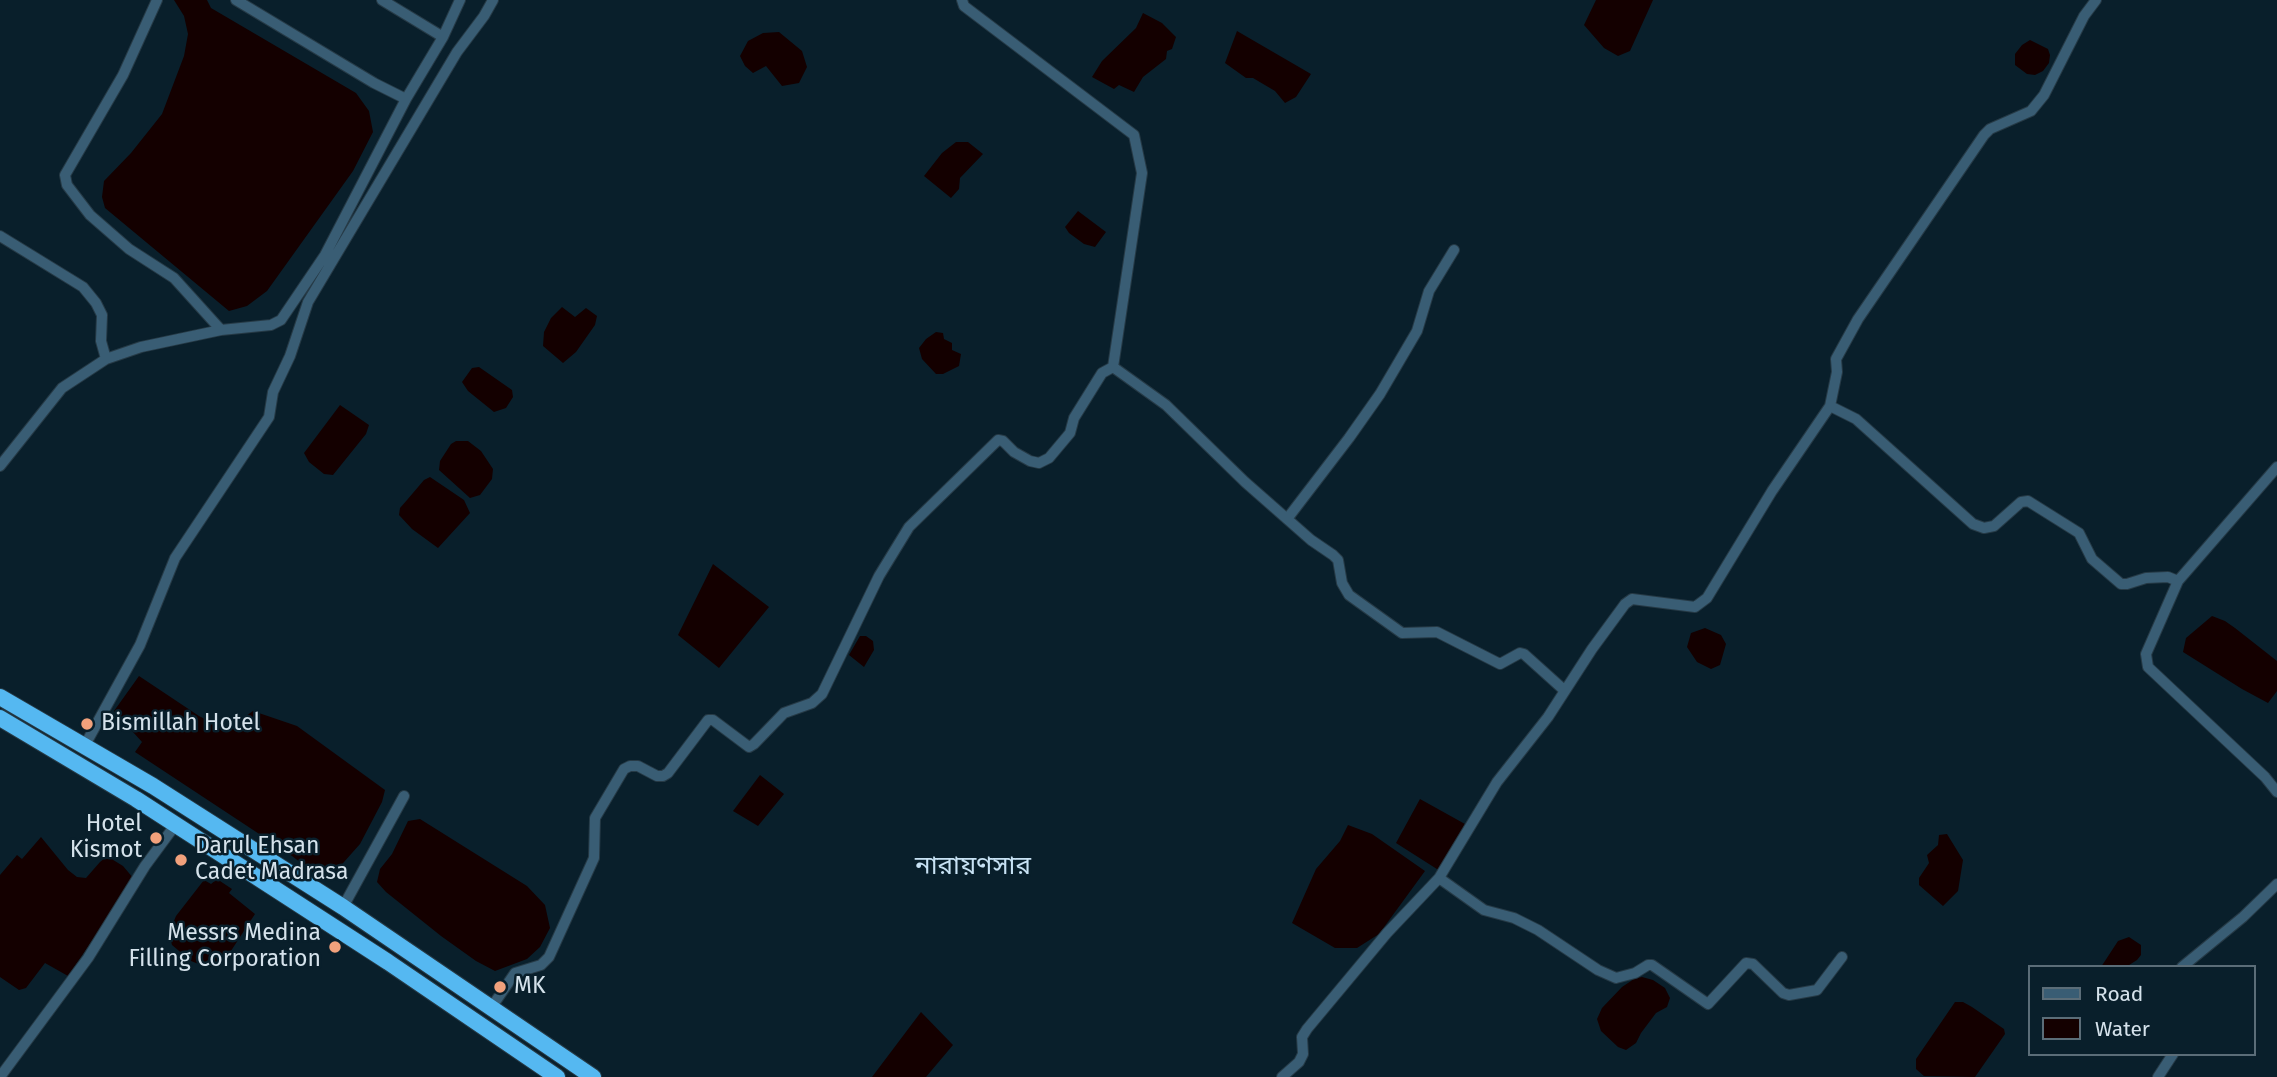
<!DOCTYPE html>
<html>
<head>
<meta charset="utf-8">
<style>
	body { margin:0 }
	#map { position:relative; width:2277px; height:1077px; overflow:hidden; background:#091f2b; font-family:"Fira Sans",sans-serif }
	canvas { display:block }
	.legend { position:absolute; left:2028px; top:965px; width:228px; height:91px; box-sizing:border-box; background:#091f2b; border:2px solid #5b6d78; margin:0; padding:9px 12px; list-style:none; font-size:21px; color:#d5e2eb }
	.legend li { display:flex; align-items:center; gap:14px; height:35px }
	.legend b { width:35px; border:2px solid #5b6d78 }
</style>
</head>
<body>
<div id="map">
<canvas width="2277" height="1077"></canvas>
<ul class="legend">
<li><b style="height:9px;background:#395d74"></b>Road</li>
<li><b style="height:19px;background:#140000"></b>Water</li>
</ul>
</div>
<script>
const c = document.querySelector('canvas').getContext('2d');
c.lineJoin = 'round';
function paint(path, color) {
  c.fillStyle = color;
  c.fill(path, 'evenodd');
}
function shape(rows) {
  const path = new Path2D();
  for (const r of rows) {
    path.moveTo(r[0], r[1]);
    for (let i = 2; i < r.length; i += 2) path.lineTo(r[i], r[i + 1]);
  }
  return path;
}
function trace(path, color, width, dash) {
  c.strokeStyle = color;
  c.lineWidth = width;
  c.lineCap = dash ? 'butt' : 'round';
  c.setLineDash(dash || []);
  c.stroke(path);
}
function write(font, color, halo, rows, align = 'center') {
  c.font = font + ' "Fira Sans","Noto Sans Bengali",sans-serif';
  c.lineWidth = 5;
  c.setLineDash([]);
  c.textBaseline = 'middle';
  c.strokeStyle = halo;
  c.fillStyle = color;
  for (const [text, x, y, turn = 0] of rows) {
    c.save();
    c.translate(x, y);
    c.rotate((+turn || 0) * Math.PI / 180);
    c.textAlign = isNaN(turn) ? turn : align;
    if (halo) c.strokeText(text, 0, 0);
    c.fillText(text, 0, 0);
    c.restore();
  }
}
const water = shape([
	[174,0,207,0,211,8,356,93,369,111,373,132,353,171,267,291,247,306,229,311,105,208,102,197,104,181,131,153,162,114,184,56,188,34,184,16],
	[1596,0,1653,0,1630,51,1618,56,1604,48,1584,25],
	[1143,13,1162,23,1176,37,1172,49,1167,51,1166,59,1143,77,1134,92,1119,85,1114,89,1092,77,1102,61,1136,28],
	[1237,31,1311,74,1296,97,1285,103,1275,91,1253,78,1246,78,1225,63],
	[779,32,802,51,807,67,799,83,782,86,766,66,753,73,745,66,740,56,748,41,763,33],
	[2030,40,2048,49,2050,55,2049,63,2043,71,2035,75,2027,74,2015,65,2015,54,2022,45],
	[956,142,968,142,983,154,960,178,959,189,951,198,924,176,942,153],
	[1078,211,1106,232,1095,247,1084,244,1069,233,1065,227],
	[562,307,575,317,586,308,597,316,595,325,576,352,563,363,543,346,544,332,551,318],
	[936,332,943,333,944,339,952,343,952,350,961,354,959,366,943,374,936,374,922,359,919,348,926,339],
	[479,367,512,390,513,397,506,408,494,412,468,391,462,382,472,368],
	[340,405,369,425,366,434,333,475,324,474,309,462,304,453],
	[456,441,468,441,481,451,493,469,492,479,480,495,470,498,439,470,440,461,451,444],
	[430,477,464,500,470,513,438,548,412,529,399,515,400,508,407,500,424,480],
	[713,564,769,607,719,668,678,635],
	[2212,616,2225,621,2235,628,2277,661,2277,691,2268,703,2242,689,2183,652,2186,638],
	[1705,628,1721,635,1726,644,1720,665,1711,669,1697,662,1687,647,1691,633],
	[860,636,866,636,873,641,874,650,864,667,849,655],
	[139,676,199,716,226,730,253,711,297,726,385,790,382,802,360,844,328,880,317,875,288,853,135,752,142,742,114,711],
	[760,775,784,794,758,826,733,811],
	[1420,799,1465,824,1440,871,1396,843],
	[420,819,527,886,545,905,550,928,540,947,527,959,495,971,476,961,441,936,386,892,377,882,380,869,392,854,408,821],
	[1348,825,1372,834,1425,871,1379,934,1357,948,1335,948,1292,923,1316,869,1340,841],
	[1947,834,1963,860,1958,891,1943,906,1919,885,1919,878,1929,863,1927,855,1938,845,1939,835],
	[41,837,68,870,77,877,86,878,100,862,105,858,110,858,123,866,134,879,68,976,45,963,26,988,19,990,0,977,0,875,17,855,22,859],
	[217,879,232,889,229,893,255,914,227,957,215,967,206,967,191,961,172,945,169,933,176,916,204,880,211,884],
	[2129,937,2141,945,2141,955,2137,960,2126,967,2101,967,2118,941],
	[1642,977,1653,980,1665,988,1670,998,1667,1007,1656,1013,1641,1033,1636,1043,1626,1050,1618,1047,1601,1031,1597,1019,1602,1008,1622,987,1634,979],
	[1955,1002,1963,1002,1972,1007,2004,1029,2005,1034,1975,1077,1924,1076,1916,1069,1916,1059],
	[921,1012,953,1045,926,1077,872,1077]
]);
const minor = shape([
	[157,0,123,75,65,175,67,185,90,215,129,249,174,278,221,330],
	[236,0,374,83,406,99],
	[382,0,443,37],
	[962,0,964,6,1134,135,1142,173,1113,367],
	[0,236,83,287,96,303,102,315,101,341,106,359],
	[1113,367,1166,405,1245,482,1311,540,1333,555,1338,560,1342,583,1349,595,1402,633,1437,632,1500,664,1520,653,1524,654,1564,690],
	[1830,406,1856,419,1973,524,1984,528,1994,526,2021,502,2028,501,2079,533,2092,559,2121,584,2127,584,2146,578,2168,577,2178,581],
	[0,466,62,388,106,359,141,347,221,330,271,325,281,320,325,255,406,99,443,37,460,0],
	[2277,467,2178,581,2146,654,2148,667,2265,777,2277,792],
	[1287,519,1349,438,1380,394,1417,331,1429,291,1454,250],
	[85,745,140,645,175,558,269,417,273,392,290,356,308,302,457,52,484,16,493,0],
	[1439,878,1484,910,1514,918,1538,930,1598,970,1616,978,1635,973,1648,965,1652,965,1708,1004,1746,963,1753,964,1783,993,1789,995,1817,990,1842,957],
	[343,907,404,796],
	[2182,967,2243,917,2277,884],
	[491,1008,515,973,541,965,549,957,594,858,595,818,624,769,630,766,638,766,657,776,663,776,668,773,708,720,713,720,749,747,754,744,784,713,812,703,822,694,879,576,909,527,998,440,1003,441,1014,452,1030,461,1039,463,1049,458,1070,433,1074,418,1102,373,1113,367],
	[0,1077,88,958,145,866,176,824],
	[1282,1077,1299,1062,1303,1054,1302,1037,1307,1029,1387,933,1439,878,1497,782,1548,717,1592,649,1625,604,1632,599,1695,607,1707,598,1772,491,1830,406,1837,372,1836,359,1858,319,1984,135,1990,129,2031,111,2044,95,2084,16,2096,0],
	[2158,1077,2173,1054]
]);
const highway = shape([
	[0,697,153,786,343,907,593,1077],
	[0,718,136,799,388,962,557,1077]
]);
const markers = [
	[87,724,7,"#f1a17c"],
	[156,838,7,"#f1a17c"],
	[181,860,7,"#f1a17c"],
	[335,947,7,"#f1a17c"],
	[500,987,7,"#f1a17c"]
];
const poiNames = [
	["Bismillah Hotel",101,724],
	["Hotel",142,825,"right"],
	["Kismot",142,851,"right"],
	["Darul Ehsan",195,847],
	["Cadet Madrasa",195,873],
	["Messrs Medina",321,934,"right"],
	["Filling Corporation",321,960,"right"],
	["MK",514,987]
];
const quarterNames = [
	["নারায়ণসার",973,867]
];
paint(water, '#140000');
trace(minor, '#263a46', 12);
trace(highway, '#263a46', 18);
trace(minor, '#395d74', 10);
trace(highway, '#55b8f1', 16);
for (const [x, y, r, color] of markers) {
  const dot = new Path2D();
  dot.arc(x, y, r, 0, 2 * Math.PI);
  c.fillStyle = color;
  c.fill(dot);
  trace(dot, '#091f2b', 2.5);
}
write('23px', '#d5e2eb', '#091f2b', poiNames, 'left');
write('26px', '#c8e2f4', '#091f2b', quarterNames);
</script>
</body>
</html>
